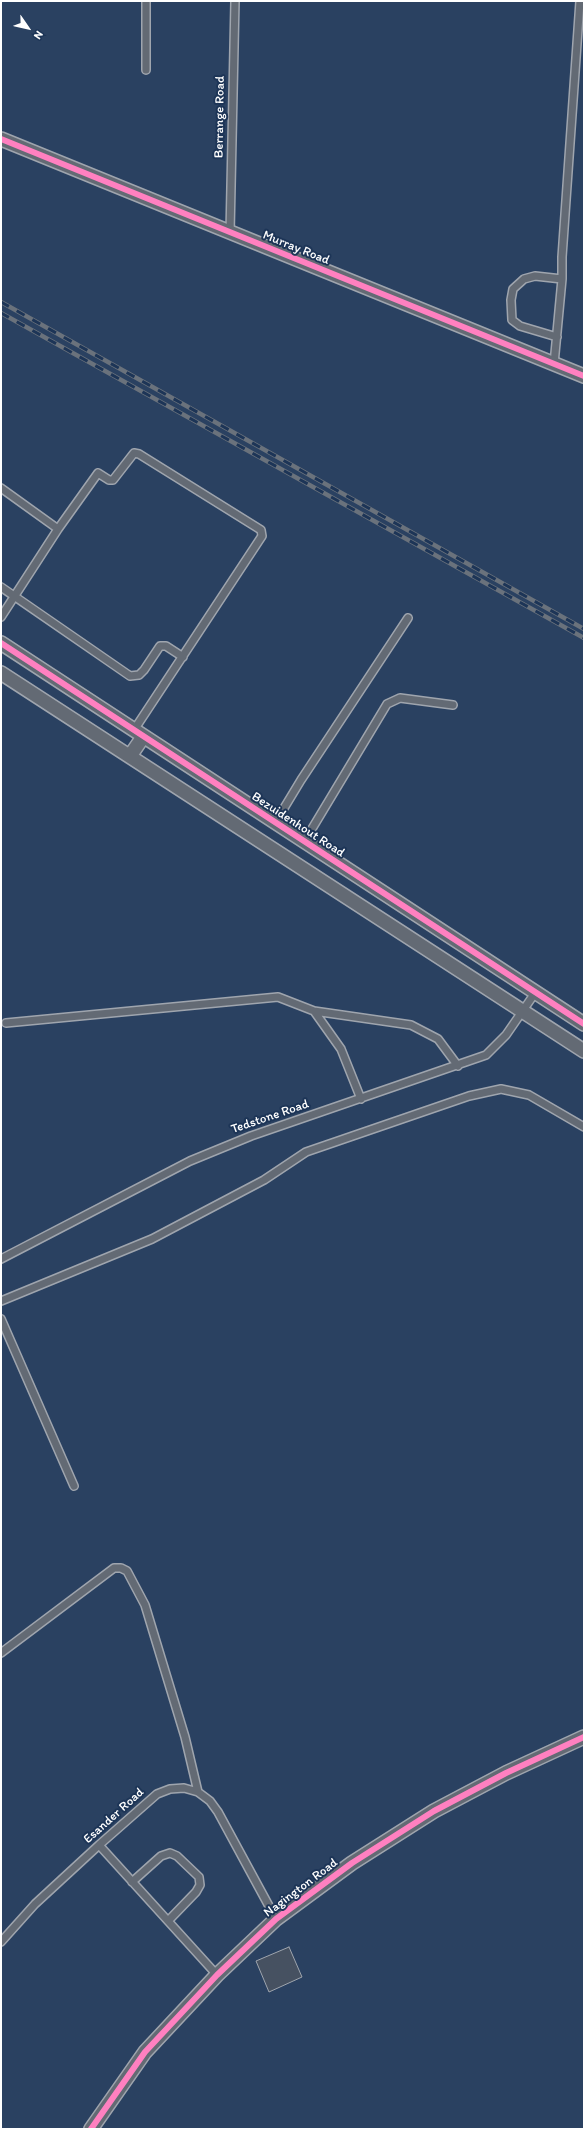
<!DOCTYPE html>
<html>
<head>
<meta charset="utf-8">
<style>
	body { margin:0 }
	#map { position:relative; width:585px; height:2130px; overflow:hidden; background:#2a374a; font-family:Itim,sans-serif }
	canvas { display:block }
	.frame { position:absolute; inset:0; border:2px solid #fff; pointer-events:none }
	.north { position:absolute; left:8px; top:8px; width:40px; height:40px; -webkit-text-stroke:3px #1d3557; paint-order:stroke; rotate:124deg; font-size:11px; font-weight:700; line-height:16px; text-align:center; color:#fff }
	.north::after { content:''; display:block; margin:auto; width:14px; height:18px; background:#fff; clip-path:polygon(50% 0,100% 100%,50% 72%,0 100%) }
</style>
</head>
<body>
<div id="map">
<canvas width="585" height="2130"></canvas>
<div class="frame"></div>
<div class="north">N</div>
</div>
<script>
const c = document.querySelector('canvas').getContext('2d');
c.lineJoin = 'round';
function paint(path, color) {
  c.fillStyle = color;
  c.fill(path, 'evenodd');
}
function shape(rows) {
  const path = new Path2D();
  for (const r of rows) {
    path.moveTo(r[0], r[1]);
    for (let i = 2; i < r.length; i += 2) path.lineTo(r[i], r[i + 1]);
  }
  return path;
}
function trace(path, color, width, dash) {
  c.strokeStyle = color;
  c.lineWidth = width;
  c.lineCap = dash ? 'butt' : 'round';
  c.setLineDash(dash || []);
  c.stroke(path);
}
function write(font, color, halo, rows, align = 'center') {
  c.font = font + ' Itim,sans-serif';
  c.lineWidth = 4;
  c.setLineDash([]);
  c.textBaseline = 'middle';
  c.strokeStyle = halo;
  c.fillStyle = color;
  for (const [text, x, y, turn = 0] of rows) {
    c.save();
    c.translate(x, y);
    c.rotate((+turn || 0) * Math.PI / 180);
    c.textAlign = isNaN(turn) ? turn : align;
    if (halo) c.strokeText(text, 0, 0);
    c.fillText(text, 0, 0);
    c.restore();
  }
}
const built = shape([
	[1,1,584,1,584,2129,1,2129]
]);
const building = shape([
	[289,1947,302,1977,269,1992,256,1961,289,1947]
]);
const service = shape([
	[146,1,146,70],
	[230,233,235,1],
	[557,337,520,326,512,320,511,300,513,289,524,279,535,276,562,279],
	[554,364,562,279,562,257,580,1],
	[1,488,58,529],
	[1,587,130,676,139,675,144,670,160,646,166,646,183,657],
	[1,617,58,529,98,473,109,480,113,480,134,453,139,454,261,530,262,536,134,730],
	[275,823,301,780,408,618],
	[304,842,387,704,400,698,453,705],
	[314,1011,411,1025,438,1039,458,1066],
	[6,1023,278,997,314,1011,341,1049,361,1099],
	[1,1259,190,1161,251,1136,486,1055,506,1035,535,993],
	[1,1301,152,1239,264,1180,306,1152,469,1096,501,1089,529,1095,584,1127],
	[1,1319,74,1486],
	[1,1653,114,1568,121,1568,127,1571,145,1605,185,1737,198,1792],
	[99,1845,217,1975],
	[132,1882,161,1856,170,1853,177,1856,199,1877,200,1885,196,1892,168,1921],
	[1,1942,35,1904,99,1845,157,1794,170,1789,184,1788,198,1792,210,1801,218,1812,276,1919]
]);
const minor = shape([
	[1,139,584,376],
	[1,643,584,1024],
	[1,673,584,1051],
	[130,756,143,737],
	[91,2129,145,2052,217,1975,276,1919,352,1863,434,1811,506,1773,584,1737]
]);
const rail = shape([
	[1,302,584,629],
	[1,313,584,638]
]);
const cycleway = shape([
	[1,139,584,376],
	[1,643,584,1024],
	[91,2129,145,2052,217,1975,276,1919,352,1863,434,1811,506,1773,584,1737]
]);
const streetNames = [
	["Berrange Road",220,117,-89],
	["Murray Road",296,248,22],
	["Bezuidenhout Road",298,825,33],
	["Tedstone Road",270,1117,-19],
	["Esander Road",114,1816,-42],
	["Nagington Road",301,1888,-37]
];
paint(built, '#2a4161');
paint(building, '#465161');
trace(building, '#9fa5ae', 1);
trace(service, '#9fa5ae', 10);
trace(minor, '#9fa5ae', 16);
trace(service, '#636a74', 7);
trace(minor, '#636a74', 13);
trace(rail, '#6a727c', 4.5);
trace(rail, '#1d3557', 3, [9]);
trace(cycleway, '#ff80c0', 6);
write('13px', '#fff', '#1d3557', streetNames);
</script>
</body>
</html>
